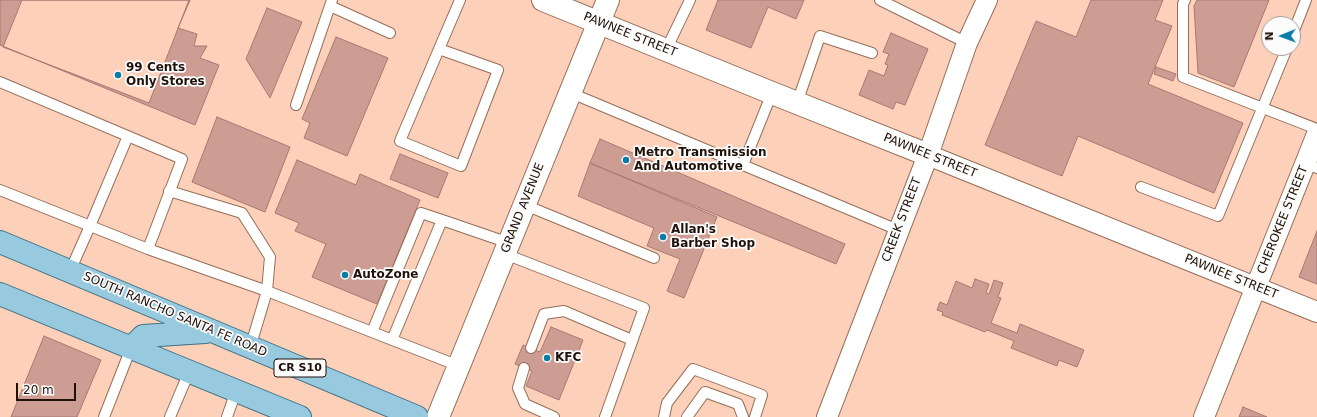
<!DOCTYPE html>
<html>
<head>
<meta charset="utf-8">
<style>
	body { margin:0 }
	#map { position:relative; width:1317px; height:417px; overflow:hidden; background:#fcd0b9; font-family:"DejaVu Sans",sans-serif }
	canvas { display:block }
	.north { position:absolute; left:1261px; top:16px; width:40px; height:40px; box-sizing:border-box; background:#fcfcfc; border:1px solid #a49e9a; border-radius:50%; rotate:269deg; font-size:11px; font-weight:700; line-height:16px; text-align:center; color:#1f1008 }
	.north::after { content:''; display:block; margin:auto; width:14px; height:18px; background:#097da5; clip-path:polygon(50% 0,100% 100%,50% 72%,0 100%) }
	.scale { position:absolute; left:16px; top:383px; width:60px; height:18px; box-sizing:border-box; border:2px solid #1f1008; border-top:0; padding-left:5px; font-size:12px; line-height:14px; white-space:nowrap; color:#1f1008; -webkit-text-stroke:3px #fcfcfc; paint-order:stroke }
</style>
</head>
<body>
<div id="map">
<canvas width="1317" height="417"></canvas>
<div class="north">N</div>
<div class="scale">20 m</div>
</div>
<script>
const c = document.querySelector('canvas').getContext('2d');
c.lineJoin = 'round';
function paint(path, color) {
  c.fillStyle = color;
  c.fill(path, 'evenodd');
}
function shape(rows) {
  const path = new Path2D();
  for (const r of rows) {
    path.moveTo(r[0], r[1]);
    for (let i = 2; i < r.length; i += 2) path.lineTo(r[i], r[i + 1]);
  }
  return path;
}
function trace(path, color, width, dash) {
  c.strokeStyle = color;
  c.lineWidth = width;
  c.lineCap = dash ? 'butt' : 'round';
  c.setLineDash(dash || []);
  c.stroke(path);
}
function write(font, color, halo, rows, align = 'center') {
  c.font = font + ' "DejaVu Sans",sans-serif';
  c.lineWidth = 3.5;
  c.setLineDash([]);
  c.textBaseline = 'middle';
  c.strokeStyle = halo;
  c.fillStyle = color;
  for (const [text, x, y, turn = 0] of rows) {
    c.save();
    c.translate(x, y);
    c.rotate((+turn || 0) * Math.PI / 180);
    c.textAlign = isNaN(turn) ? turn : align;
    if (halo) c.strokeText(text, 0, 0);
    c.fillText(text, 0, 0);
    c.restore();
  }
}
const building = shape([
	[0,0,190,0,178,28,197,34,194,46,207,46,200,58,219,65,195,125,0,45,0,0],
	[22,0,189,0,149,103,3,47,22,0],
	[718,0,804,0,796,19,768,7,751,48,706,30,718,0],
	[1091,0,1163,0,1155,20,1172,26,1148,84,1243,123,1214,193,1078,136,1062,176,985,145,1036,21,1076,37,1091,0],
	[1197,0,1269,0,1234,87,1198,73,1194,6,1197,0],
	[267,8,302,22,270,98,246,59,267,8],
	[891,33,928,49,905,105,896,102,893,109,859,95,869,70,884,76,888,65,885,64,889,54,883,52,891,33],
	[336,37,388,58,347,156,304,138,310,123,302,119,336,37],
	[1156,67,1176,74,1173,81,1154,74,1156,67],
	[217,117,290,147,265,212,192,182,217,117],
	[600,139,845,244,836,264,590,163,600,139],
	[400,154,448,173,438,198,390,179,400,154],
	[297,160,356,185,360,174,420,200,377,304,312,277,326,244,295,231,299,223,275,213,297,160],
	[590,163,717,217,684,298,667,291,680,259,647,246,654,228,578,196,590,163],
	[1317,231,1317,284,1299,277,1317,231],
	[975,279,989,284,986,293,989,294,994,280,1003,283,998,297,1001,298,991,323,1017,333,1020,324,1084,350,1077,367,1059,360,1057,366,1011,348,1014,341,987,330,985,332,942,315,943,312,937,310,940,302,947,305,956,281,972,288,975,279],
	[551,327,583,340,559,400,526,386,532,371,515,364,523,345,540,352,551,327],
	[44,336,101,360,77,417,11,417,44,336],
	[1243,407,1267,417,1239,417,1243,407]
]);
const service = shape([
	[880,0,967,43],
	[1185,0,1183,4,1183,77,1317,129],
	[330,6,390,33],
	[1293,33,1306,0],
	[439,49,498,70,461,166,400,141,439,49,460,0],
	[666,50,690,0],
	[0,82,182,159,148,249,267,291,250,348],
	[571,93,898,230],
	[797,103,820,36,872,53],
	[296,105,332,0],
	[1305,164,1317,168],
	[743,165,772,93],
	[1141,187,1218,216,1287,48],
	[0,190,148,249],
	[169,191,242,213,270,257,267,291,459,366],
	[525,205,654,258],
	[505,254,644,308,605,417],
	[70,271,90,226,128,136],
	[372,332,421,213,442,220],
	[392,340,442,220,509,243],
	[531,348,544,314,564,311,632,340],
	[524,368,518,388,525,404,554,417],
	[104,417,131,348],
	[170,417,189,372],
	[227,417,236,391],
	[664,417,667,403,693,369,762,395,755,417],
	[687,417,705,392,738,404,743,417]
]);
const minor = shape([
	[928,155,1317,312],
	[827,417,928,155,967,43,987,0],
	[1204,417,1317,134]
]);
const tertiary = shape([
	[543,0,772,93,928,155]
]);
const secondary = shape([
	[438,417,608,0]
]);
const primary = shape([
	[0,242,417,417],
	[0,294,300,417],
	[131,348,143,336,205,332]
]);
const markers = [
	[118,75,4,"#097da5"],
	[626,160,4,"#097da5"],
	[663,237,4,"#097da5"],
	[345,275,4,"#097da5"],
	[547,358,4,"#097da5"]
];
const shields = [
	[300,368,52]
];
const shieldNames = [
	["CR S10",300,368]
];
const streetNames = [
	["PAWNEE STREET",630,35,22],
	["PAWNEE STREET",930,156,22],
	["GRAND AVENUE",523,208,-68],
	["CREEK STREET",902,220,-69],
	["CHEROKEE STREET",1283,220,-68],
	["PAWNEE STREET",1231,277,22],
	["SOUTH RANCHO SANTA FE ROAD",175,315,23]
];
const poiNames = [
	["99 Cents",126,68],
	["Only Stores",126,82],
	["Metro Transmission",634,153],
	["And Automotive",634,167],
	["Allan's",671,230],
	["Barber Shop",671,244],
	["AutoZone",353,275],
	["KFC",555,358]
];
paint(building, '#cd9d94');
trace(building, '#a77972', 1);
trace(service, '#956e59', 12);
trace(minor, '#956e59', 22);
trace(tertiary, '#956e59', 24);
trace(secondary, '#956e59', 24);
trace(primary, '#407185', 24);
trace(service, '#fff', 10);
trace(minor, '#fff', 20);
trace(tertiary, '#fff', 22);
trace(secondary, '#fff', 22);
trace(primary, '#97c9df', 22);
for (const [x, y, r, color] of markers) {
  const dot = new Path2D();
  dot.arc(x, y, r, 0, 2 * Math.PI);
  c.fillStyle = color;
  c.fill(dot);
  trace(dot, '#fcfcfc', 1.5);
}
for (const [x, y, w] of shields) {
  const box = new Path2D();
  box.roundRect(x - w / 2, y - 9, w, 18, 3);
  c.fillStyle = '#fcfcfc';
  c.fill(box);
  trace(box, '#1f1008', 1);
}
write('bold 11px', '#1f1008', null, shieldNames);
write('12px', '#1f1008', '#fcfcfc', streetNames);
write('bold 12px', '#1f1008', '#fcfcfc', poiNames, 'left');
</script>
</body>
</html>
